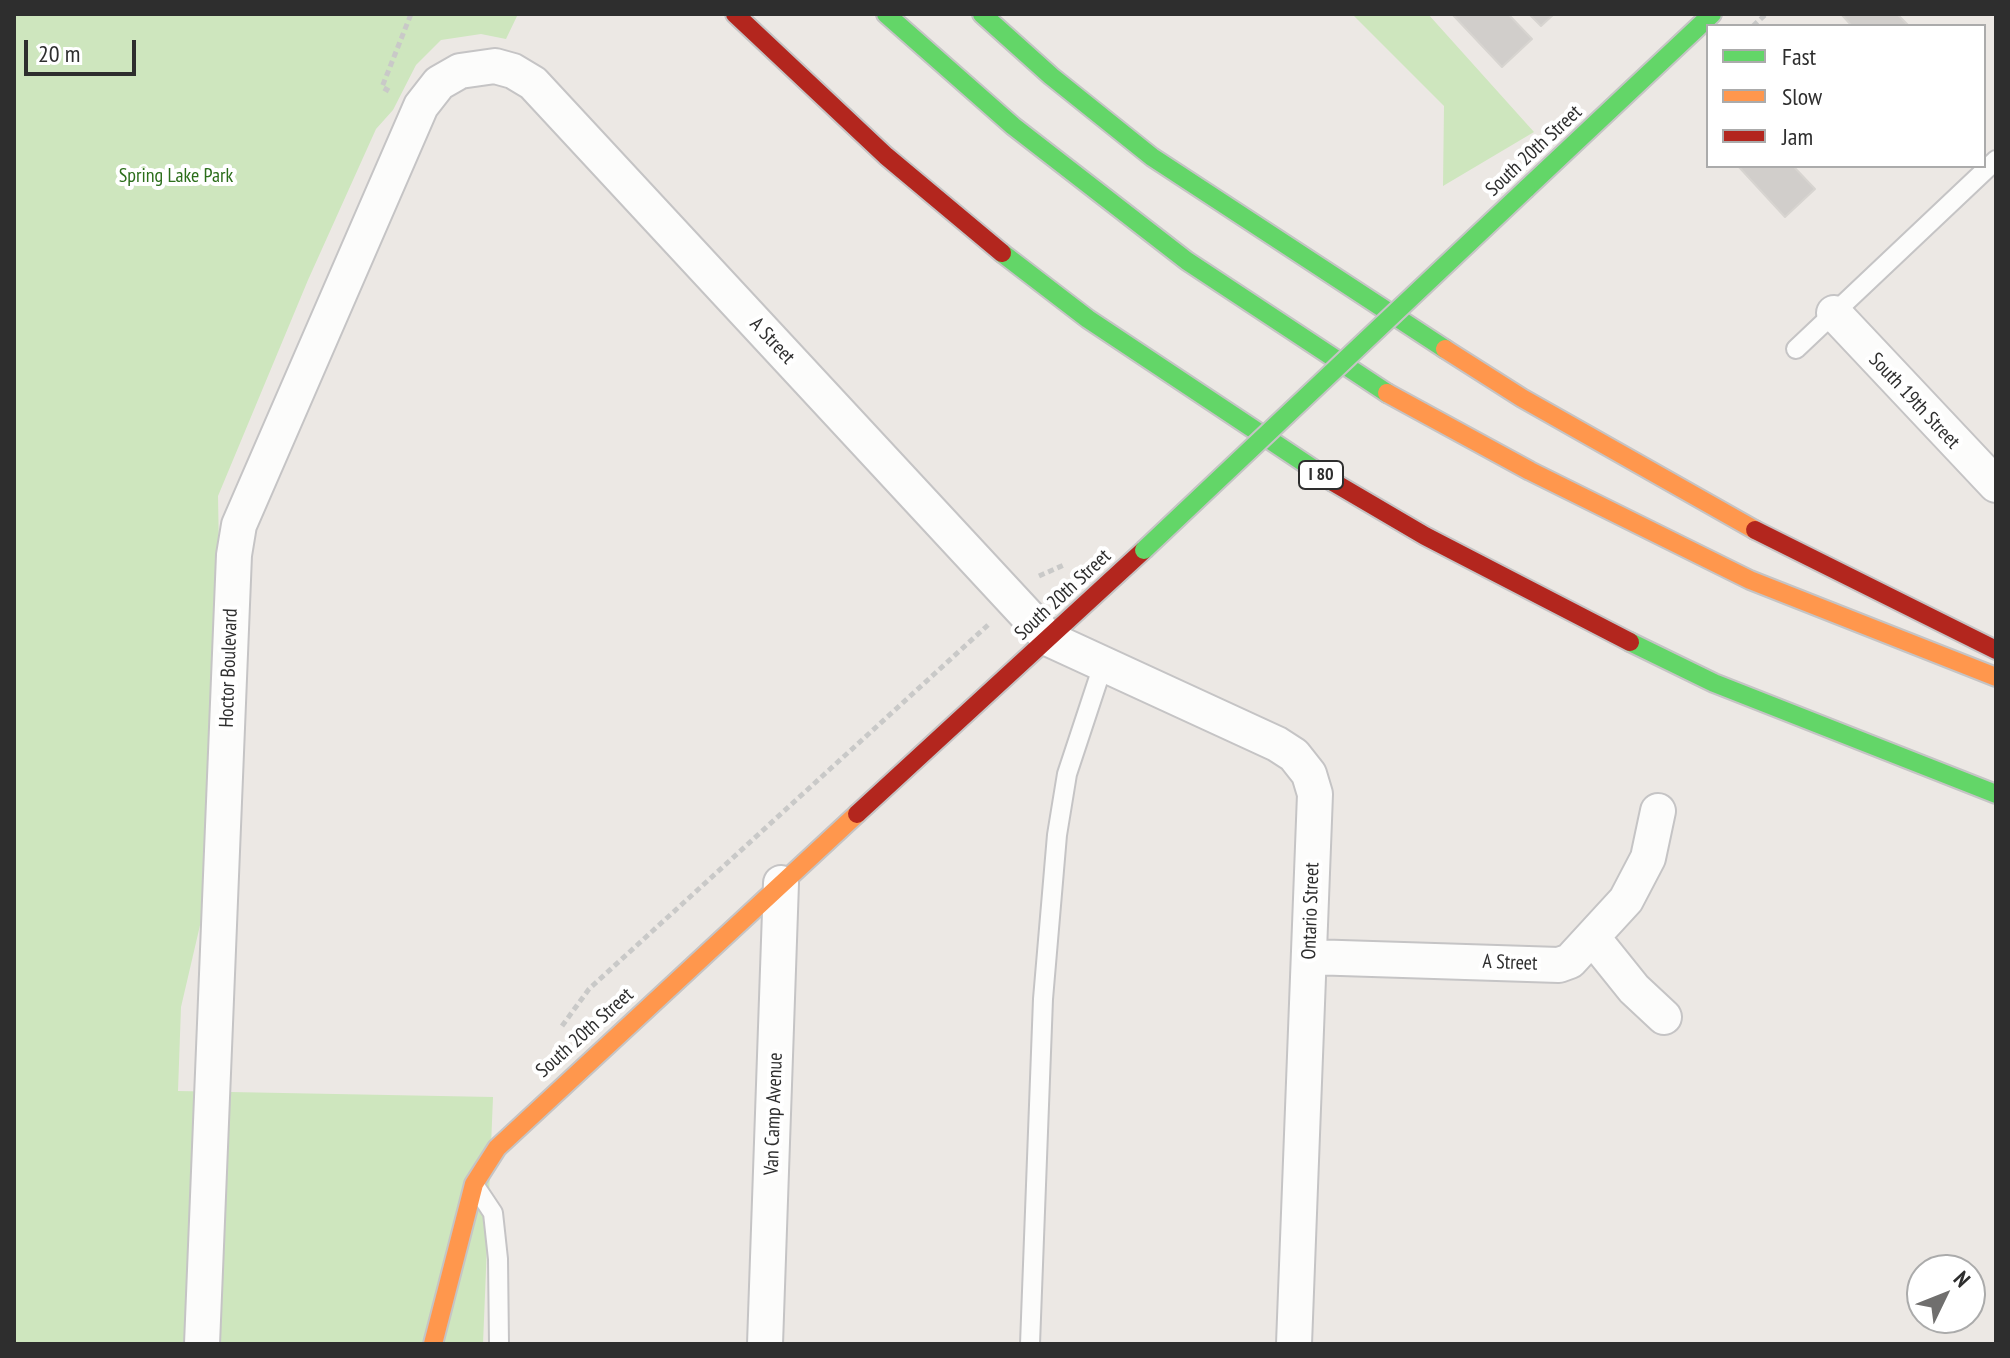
<!DOCTYPE html>
<html>
<head>
<meta charset="utf-8">
<style>
	body { margin:0 }
	#map { position:relative; width:2010px; height:1358px; overflow:hidden; background:#ece8e4; font-family:"PT Sans Narrow",sans-serif }
	canvas { display:block }
	.frame { position:absolute; inset:0; border:16px solid #2e2e2e; pointer-events:none }
	.legend { position:absolute; left:1706px; top:24px; width:280px; height:144px; box-sizing:border-box; background:#fff; border:2px solid #ababab; margin:0; padding:10px 14px; list-style:none; font-size:24px; color:#2e2e2e }
	.legend li { display:flex; align-items:center; gap:16px; height:40px }
	.legend b { width:40px; border:2px solid #ababab }
	.north { position:absolute; left:1906px; top:1254px; width:80px; height:80px; box-sizing:border-box; background:#fff; border:2px solid #ababab; border-radius:50%; rotate:47deg; font-size:22px; font-weight:700; line-height:32px; text-align:center; color:#2e2e2e }
	.north::after { content:''; display:block; margin:auto; width:28px; height:36px; background:#706f6e; clip-path:polygon(50% 0,100% 100%,50% 72%,0 100%) }
	.scale { position:absolute; left:24px; top:40px; width:112px; height:36px; box-sizing:border-box; border:4px solid #2e2e2e; border-top:0; padding-left:10px; font-size:24px; line-height:28px; white-space:nowrap; color:#2e2e2e; -webkit-text-stroke:6px #fff; paint-order:stroke }
</style>
</head>
<body>
<div id="map">
<canvas width="2010" height="1358"></canvas>
<div class="frame"></div>
<ul class="legend">
<li><b style="height:10px;background:#63d668"></b>Fast</li>
<li><b style="height:10px;background:#ff974d"></b>Slow</li>
<li><b style="height:10px;background:#b3261e"></b>Jam</li>
</ul>
<div class="north">N</div>
<div class="scale">20 m</div>
</div>
<script>
const c = document.querySelector('canvas').getContext('2d');
c.lineJoin = 'round';
function paint(path, color) {
  c.fillStyle = color;
  c.fill(path, 'evenodd');
}
function shape(rows) {
  const path = new Path2D();
  for (const r of rows) {
    path.moveTo(r[0], r[1]);
    for (let i = 2; i < r.length; i += 2) path.lineTo(r[i], r[i + 1]);
  }
  return path;
}
function trace(path, color, width, dash) {
  c.strokeStyle = color;
  c.lineWidth = width;
  c.lineCap = dash ? 'butt' : 'round';
  c.setLineDash(dash || []);
  c.stroke(path);
}
function write(font, color, halo, rows, align = 'center') {
  c.font = font + ' "PT Sans Narrow",sans-serif';
  c.lineWidth = 8;
  c.setLineDash([]);
  c.textBaseline = 'middle';
  c.strokeStyle = halo;
  c.fillStyle = color;
  for (const [text, x, y, turn = 0] of rows) {
    c.save();
    c.translate(x, y);
    c.rotate((+turn || 0) * Math.PI / 180);
    c.textAlign = isNaN(turn) ? turn : align;
    if (halo) c.strokeText(text, 0, 0);
    c.fillText(text, 0, 0);
    c.restore();
  }
}
const green = shape([
	[14,14,518,14,506,39,481,34,441,40,416,65,393,110,376,129,308,280,218,496,220,607,208,891,181,1007,178,1091,493,1097,483,1344,14,1344],
	[1352,14,1428,14,1534,132,1443,186,1444,106]
]);
const building = shape([
	[1452,14,1508,14,1532,39,1502,67,1452,14],
	[1529,14,1554,14,1541,26,1529,14],
	[1841,14,1897,14,1909,26,1852,26,1841,14],
	[1738,166,1793,166,1815,189,1785,217,1738,166]
]);
const path = shape([
	[1753,26,1766,14],
	[389,91,382,87,411,14],
	[1039,576,1066,564],
	[562,1026,589,989,988,625]
]);
const lane = shape([
	[1796,349,1996,160],
	[477,1189,493,1213,498,1259,499,1344],
	[1030,1344,1043,999,1057,835,1067,774,1103,665]
]);
const street = shape([
	[1834,313,1996,485],
	[1593,938,1634,989,1664,1017],
	[1310,957,1559,965,1570,961,1626,900,1648,858,1658,811],
	[202,1344,234,555,239,525,421,106,439,83,460,71,495,66,513,71,533,83,1049,639,1277,744,1294,755,1309,774,1315,794,1294,1344],
	[765,1344,781,883]
]);
const fast = shape([
	[886,14,1013,126,1187,261,1387,393],
	[982,14,1051,76,1152,157,1445,349],
	[1526,189,1712,14],
	[1002,253,1088,319,1333,482],
	[1630,642,1714,683,1996,794]
]);
const slow = shape([
	[1445,349,1522,398,1755,530],
	[1387,393,1530,471,1750,580,1996,677],
	[433,1344,474,1184,497,1148,857,814]
]);
const jam = shape([
	[735,14,886,156,1002,253],
	[1333,482,1425,536,1630,642],
	[1755,530,1996,650],
	[857,814,1144,550]
]);
const fastBridge = shape([
	[1144,550,1526,189]
]);
const shields = [
	[1321,475,44]
];
const shieldNames = [
	["I 80",1321,475]
];
const streetNames = [
	["South 20th Street",1534,151,-43],
	["A Street",772,341,47],
	["South 19th Street",1914,401,47],
	["South 20th Street",1063,595,-43],
	["Hoctor Boulevard",229,668,-88],
	["Ontario Street",1311,911,-88],
	["A Street",1510,963,2],
	["South 20th Street",585,1033,-42],
	["Van Camp Avenue",774,1114,-88]
];
const parkNames = [
	["Spring Lake Park",176,176]
];
paint(green, '#cee6be');
paint(building, '#d1cecb');
trace(building, '#d7d4d0', 2);
trace(lane, '#c5c4c5', 22);
trace(street, '#c5c4c5', 38);
trace(fast, '#c5c4c5', 22);
trace(slow, '#c5c4c5', 22);
trace(jam, '#c5c4c5', 22);
trace(path, '#c9c9c8', 5, [6, 4]);
trace(lane, '#fcfcfb', 18);
trace(street, '#fcfcfb', 34);
trace(fast, '#63d668', 18);
trace(slow, '#ff974d', 18);
trace(jam, '#b3261e', 18);
trace(fastBridge, '#c5c4c5', 22, []);
trace(fastBridge, '#63d668', 18);
for (const [x, y, w] of shields) {
  const box = new Path2D();
  box.roundRect(x - w / 2, y - 14, w, 28, 6);
  c.fillStyle = '#fff';
  c.fill(box);
  trace(box, '#2e2e2e', 2);
}
write('bold 18px', '#2e2e2e', null, shieldNames);
write('20px', '#2e2e2e', '#fff', streetNames);
write('20px', '#2c6e1b', '#fff', parkNames);
</script>
</body>
</html>
